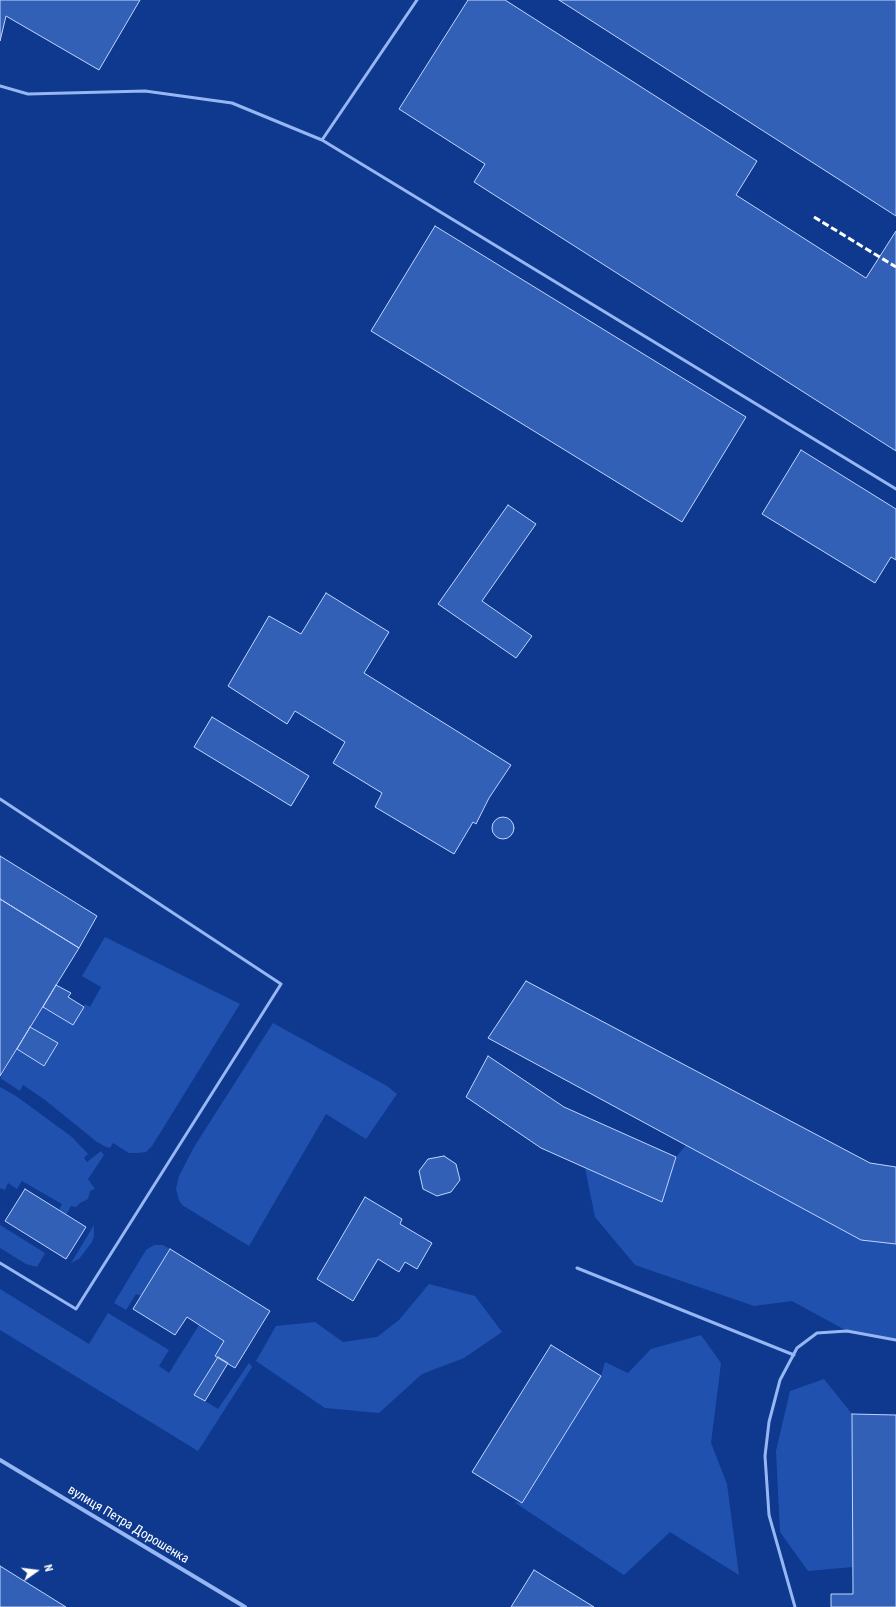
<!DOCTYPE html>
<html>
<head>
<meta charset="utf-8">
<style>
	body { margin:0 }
	#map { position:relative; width:896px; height:1607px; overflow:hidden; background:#0e398f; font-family:"Roboto Condensed",sans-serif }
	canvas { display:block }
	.north { position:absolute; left:16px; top:1551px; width:40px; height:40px; -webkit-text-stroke:3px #0e398f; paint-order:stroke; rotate:76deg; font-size:11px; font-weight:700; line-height:16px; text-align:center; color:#fff }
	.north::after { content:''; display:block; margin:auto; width:14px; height:18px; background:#fff; clip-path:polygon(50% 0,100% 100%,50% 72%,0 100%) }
</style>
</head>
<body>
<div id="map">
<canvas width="896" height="1607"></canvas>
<div class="north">N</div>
</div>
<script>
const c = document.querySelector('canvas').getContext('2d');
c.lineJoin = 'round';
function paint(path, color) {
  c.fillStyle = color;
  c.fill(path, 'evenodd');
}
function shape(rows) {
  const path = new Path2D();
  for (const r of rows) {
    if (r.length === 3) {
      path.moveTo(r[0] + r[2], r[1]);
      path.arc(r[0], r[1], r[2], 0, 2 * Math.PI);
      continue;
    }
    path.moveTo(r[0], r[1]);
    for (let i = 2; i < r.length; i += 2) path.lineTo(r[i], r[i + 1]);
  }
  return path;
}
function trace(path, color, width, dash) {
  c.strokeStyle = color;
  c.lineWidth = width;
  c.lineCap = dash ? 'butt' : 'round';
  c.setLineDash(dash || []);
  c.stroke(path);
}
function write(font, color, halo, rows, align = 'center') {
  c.font = font + ' "Roboto Condensed",sans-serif';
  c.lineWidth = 3;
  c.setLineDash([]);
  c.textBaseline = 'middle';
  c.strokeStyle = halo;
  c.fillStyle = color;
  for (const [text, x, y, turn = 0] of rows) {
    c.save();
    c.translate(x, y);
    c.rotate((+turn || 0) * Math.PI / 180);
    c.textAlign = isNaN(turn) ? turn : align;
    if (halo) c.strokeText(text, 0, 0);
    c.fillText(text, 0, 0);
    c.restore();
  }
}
const green = shape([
	[105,937,240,1004,152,1146,146,1152,138,1153,129,1153,113,1143,110,1148,104,1146,97,1142,45,1100,23,1085,20,1091,0,1078,17,1049,44,1066,58,1044,30,1027,43,1007,73,1025,85,1004,90,1007,101,987,82,976],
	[273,1023,387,1086,397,1094,366,1139,326,1114,249,1246,182,1205,179,1200,176,1189,179,1176,194,1147],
	[0,1087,16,1096,72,1137,88,1154,84,1158,87,1162,101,1151,104,1155,88,1179,95,1189,90,1191,88,1199,80,1203,76,1207,71,1206,66,1215,59,1210,62,1204,22,1181,17,1189,8,1183,5,1190,0,1188],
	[686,1145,861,1240,896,1244,896,1340,847,1331,792,1301,754,1306,635,1265,595,1217,585,1168,662,1202,676,1157],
	[0,1225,45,1253,37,1267,26,1264,0,1248],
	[94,1225,94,1236,92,1242,79,1259,71,1263],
	[154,1245,163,1245,170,1249,142,1296,136,1294,126,1310,114,1303,146,1250],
	[429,1284,475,1296,502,1332,464,1358,422,1374,379,1413,325,1408,256,1361,276,1326,315,1322,343,1342,377,1337,399,1320],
	[0,1289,89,1344,108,1313,169,1350,159,1366,169,1373,199,1325,224,1341,215,1355,218,1357,194,1394,218,1409,249,1363,252,1367,198,1451,0,1330],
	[701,1335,721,1363,711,1443,727,1484,739,1575,670,1532,624,1575,514,1502,522,1503,601,1376,605,1362,628,1373,651,1349],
	[824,1379,852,1414,853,1567,808,1571,780,1532,776,1451,790,1391]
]);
const building = shape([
	[0,0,140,0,99,70,6,16,0,41,0,0],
	[468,0,505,0,757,161,736,195,866,278,896,231,896,451,474,182,485,164,399,109,468,0],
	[559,0,896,0,896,216,559,0],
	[435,226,746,417,682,522,371,331,435,226],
	[801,450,896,509,896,560,891,557,875,583,762,514,801,450],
	[508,505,536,524,482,601,532,636,516,658,438,604,508,505],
	[326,593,389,632,364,673,511,765,489,798,476,824,473,822,454,854,375,807,382,793,333,763,345,742,295,711,287,724,228,686,269,616,301,634,326,593],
	[212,717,309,776,291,806,194,747,212,717],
	[503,828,11],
	[0,856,97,916,79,948,0,899,0,856],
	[0,899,79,948,0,1076,0,899],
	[526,981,870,1163,896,1167,896,1244,861,1240,488,1038,526,981],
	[56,985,71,993,68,997,84,1007,73,1025,43,1007,56,985],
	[30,1027,58,1043,44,1066,17,1049,30,1027],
	[488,1056,564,1107,676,1157,662,1202,541,1148,466,1097,488,1056],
	[444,1156,456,1164,460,1180,451,1192,437,1196,423,1189,419,1171,428,1159,444,1156],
	[25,1189,86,1227,66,1259,5,1221,25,1189],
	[365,1197,402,1219,400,1224,432,1243,417,1269,405,1262,399,1272,378,1259,353,1301,317,1279,365,1197],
	[170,1249,270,1311,235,1368,215,1356,224,1341,187,1317,175,1335,133,1309,170,1249],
	[551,1345,601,1376,522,1503,472,1472,551,1345],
	[218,1357,228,1363,205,1401,194,1395,218,1357],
	[852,1414,896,1415,896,1607,831,1607,831,1594,853,1594,852,1414],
	[0,1566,66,1607,0,1607,0,1566],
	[534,1570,594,1607,511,1607,534,1570]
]);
const lane = shape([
	[0,86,28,94,145,91,232,103,322,140,896,489],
	[322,140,417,0],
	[0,799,281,984,76,1309,0,1263],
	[577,1268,794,1355],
	[795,1607,769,1515,765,1456,769,1422,780,1380,797,1348,817,1333,847,1331,896,1340]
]);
const street = shape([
	[0,1460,245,1607]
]);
const rail = shape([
	[814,217,896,267]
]);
const streetNames = [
	["вулиця Петра Дорошенка",128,1525,31]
];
paint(green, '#2051af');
paint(building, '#3260b7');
trace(building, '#bfd5fe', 1);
trace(lane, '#97b7f4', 3);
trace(street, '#97b7f4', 4);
trace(rail, '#fff', 3, [7, 3]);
write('13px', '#fff', '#0e398f', streetNames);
</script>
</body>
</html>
